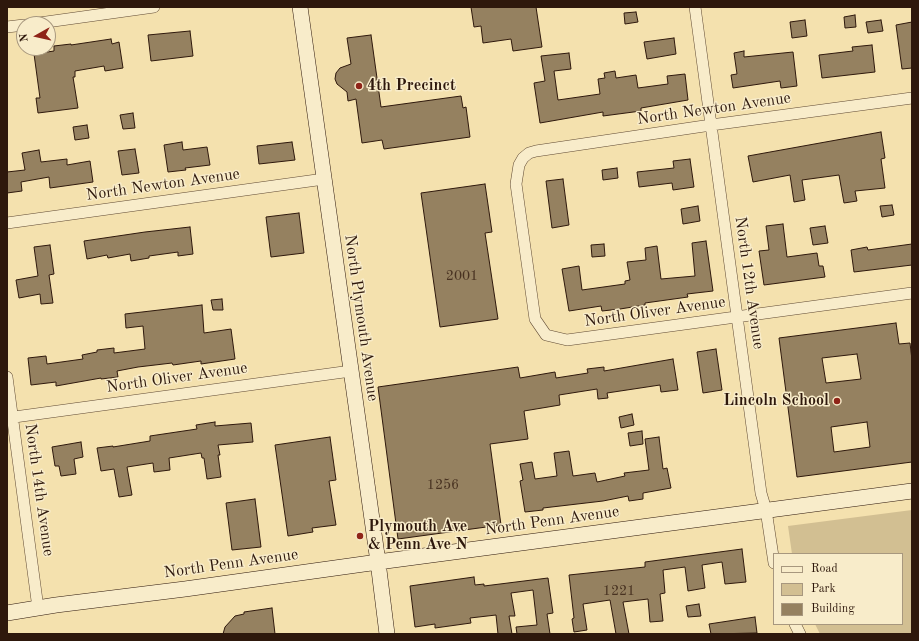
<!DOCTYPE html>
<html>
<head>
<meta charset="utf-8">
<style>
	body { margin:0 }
	#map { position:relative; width:919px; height:641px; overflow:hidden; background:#f4e1ae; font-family:"Old Standard TT",serif }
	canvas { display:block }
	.frame { position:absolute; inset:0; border:8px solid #2e180c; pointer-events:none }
	.legend { position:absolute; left:773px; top:553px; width:130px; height:72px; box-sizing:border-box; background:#f8ecca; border:1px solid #a7977e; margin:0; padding:5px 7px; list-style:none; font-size:12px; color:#2e180c }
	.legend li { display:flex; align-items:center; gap:8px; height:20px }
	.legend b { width:20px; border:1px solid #a7977e }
	.north { position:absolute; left:16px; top:16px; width:40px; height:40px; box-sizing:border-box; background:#f8ecca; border:1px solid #a7977e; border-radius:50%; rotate:262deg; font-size:11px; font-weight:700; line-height:16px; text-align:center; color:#2e180c }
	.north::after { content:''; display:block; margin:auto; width:14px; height:18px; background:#8f2418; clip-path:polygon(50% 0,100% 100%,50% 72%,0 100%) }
</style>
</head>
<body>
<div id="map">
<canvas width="919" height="641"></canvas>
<div class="frame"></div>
<ul class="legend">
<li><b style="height:5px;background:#f8ecca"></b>Road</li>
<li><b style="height:11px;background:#d2bf92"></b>Park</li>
<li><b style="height:11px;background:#958160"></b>Building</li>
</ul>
<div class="north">N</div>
</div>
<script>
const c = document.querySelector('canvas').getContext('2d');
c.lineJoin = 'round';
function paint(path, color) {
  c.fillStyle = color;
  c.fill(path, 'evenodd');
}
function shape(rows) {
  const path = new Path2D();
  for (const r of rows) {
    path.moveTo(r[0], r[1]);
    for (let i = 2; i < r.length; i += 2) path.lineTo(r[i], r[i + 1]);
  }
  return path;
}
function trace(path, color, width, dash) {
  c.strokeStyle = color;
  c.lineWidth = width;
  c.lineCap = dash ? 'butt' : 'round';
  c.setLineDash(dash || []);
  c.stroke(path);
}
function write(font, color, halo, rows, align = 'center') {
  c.font = font + ' "Old Standard TT",serif';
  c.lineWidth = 3;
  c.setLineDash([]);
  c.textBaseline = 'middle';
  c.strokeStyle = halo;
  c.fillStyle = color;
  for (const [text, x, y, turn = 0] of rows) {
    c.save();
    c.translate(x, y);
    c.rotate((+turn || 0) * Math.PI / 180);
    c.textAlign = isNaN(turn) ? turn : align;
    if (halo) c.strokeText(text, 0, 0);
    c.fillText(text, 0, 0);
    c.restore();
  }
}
const green = shape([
	[912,510,912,634,820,634,815,624,902,624,902,554,792,554,788,526]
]);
const building = shape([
	[471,7,536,7,542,47,513,51,511,39,483,43,481,26,474,27,471,7],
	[636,12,638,22,625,24,624,13,636,12],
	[855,15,856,27,845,28,844,17,855,15],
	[805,20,807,36,792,38,790,22,805,20],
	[881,20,883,31,868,33,866,22,881,20],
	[912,22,912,68,902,69,896,25,912,22],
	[190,31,193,56,151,61,148,35,190,31],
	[371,35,381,107,461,96,463,108,466,107,470,137,384,149,382,140,362,143,356,99,348,101,347,92,337,84,335,79,336,73,340,68,351,64,347,38,371,35],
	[674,38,676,54,647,59,644,42,674,38],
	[111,39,112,44,119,42,123,68,105,71,104,66,75,71,75,77,73,77,78,108,38,113,36,98,40,98,34,54,54,51,54,46,71,44,71,45,111,39],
	[872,45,875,72,822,78,819,55,853,51,852,47,872,45],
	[744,51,744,57,793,52,797,86,781,88,780,81,733,88,731,75,737,74,734,53,744,51],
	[569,53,571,69,554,71,558,100,600,94,598,79,605,78,604,73,615,71,616,78,636,75,638,88,668,84,667,76,685,74,688,100,641,108,641,111,603,116,603,112,540,123,534,83,545,81,541,56,569,53],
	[133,113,135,128,123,129,120,115,133,113],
	[87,125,89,138,75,140,73,127,87,125],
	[881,132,885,158,881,159,885,188,855,191,857,201,844,203,839,175,802,180,805,200,794,202,790,175,753,182,748,156,881,132],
	[182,142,183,150,207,147,210,165,185,168,186,170,168,172,164,145,182,142],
	[292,142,295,160,259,164,257,146,292,142],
	[135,149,139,173,122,175,118,151,135,149],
	[39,150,41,162,67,159,67,165,90,161,93,182,50,188,49,177,21,182,22,191,7,193,7,172,25,170,22,153,39,150],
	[690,159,694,187,673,190,672,183,639,187,637,172,674,168,673,161,690,159],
	[617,168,618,178,603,180,602,170,617,168],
	[563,179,569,225,552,228,546,181,563,179],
	[485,184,492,232,485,233,498,319,440,327,421,193,485,184],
	[892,205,894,215,882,217,880,206,892,205],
	[698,206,700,221,683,224,681,209,698,206],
	[299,213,304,253,271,257,266,217,299,213],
	[783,224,787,257,817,253,819,266,823,266,825,277,764,285,759,251,769,250,766,226,783,224],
	[825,226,828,243,813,245,810,228,825,226],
	[190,227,193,254,178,256,178,252,149,256,149,258,131,261,130,254,108,258,107,255,87,259,84,241,145,232,190,227],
	[706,241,713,291,687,294,688,297,645,303,645,305,620,309,602,311,601,306,569,311,562,269,579,266,582,290,625,284,625,281,630,280,627,262,646,260,645,248,657,246,661,279,695,276,692,243,706,241],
	[604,244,605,256,592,257,591,245,604,244],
	[912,244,912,265,854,272,851,250,867,247,868,250,912,244],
	[50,245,54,274,49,275,53,303,41,304,40,294,19,298,16,280,38,276,34,247,50,245],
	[222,299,223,310,213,310,211,300,222,299],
	[202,305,204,333,231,329,235,359,201,364,201,361,173,365,172,363,138,367,117,371,118,377,101,379,101,378,56,386,56,382,31,385,28,358,46,356,47,364,83,359,82,355,97,352,97,350,114,348,114,353,145,349,143,326,126,328,125,314,202,305],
	[896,323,899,344,910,343,912,360,912,462,797,477,779,338,896,323],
	[857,354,861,379,826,383,822,358,857,354],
	[867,422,870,447,834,452,831,427,867,422],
	[716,349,722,390,703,393,697,352,716,349],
	[673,359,678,390,661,392,660,385,607,393,608,398,598,399,597,389,559,395,560,405,524,411,528,439,490,444,501,525,398,539,378,387,518,367,520,378,555,372,556,378,588,373,587,369,604,367,604,371,673,359],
	[632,414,634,425,621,428,619,417,632,414],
	[215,422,215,426,251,423,253,442,218,445,220,455,218,455,221,477,207,479,204,458,202,458,201,453,169,458,170,470,154,472,153,463,127,467,132,495,119,497,114,469,101,471,97,448,113,446,113,447,150,441,150,436,197,429,196,425,215,422],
	[642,431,643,444,630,446,628,433,642,431],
	[330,437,336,480,329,481,336,525,312,528,313,532,288,536,275,445,330,437],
	[659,437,663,469,667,468,671,488,643,493,643,499,629,501,628,496,603,501,543,508,543,510,525,512,520,481,523,480,520,464,532,462,535,479,557,476,554,453,569,451,573,476,595,473,597,482,625,476,624,473,649,470,645,439,659,437],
	[81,442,83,457,74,459,76,474,61,476,59,466,55,466,52,447,81,442],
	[255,499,261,547,232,550,226,503,255,499],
	[742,549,746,582,725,584,722,562,702,565,705,588,688,591,685,567,663,570,665,593,660,594,663,621,650,622,648,599,623,602,629,634,616,634,610,600,583,604,587,630,574,632,572,619,574,618,569,575,645,567,645,562,742,549],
	[474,577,475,585,484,584,484,586,548,578,553,613,547,614,550,634,517,634,516,627,537,625,533,590,511,593,515,616,509,616,512,634,498,634,496,615,470,618,471,623,435,628,435,624,415,627,410,586,474,577],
	[699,604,701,616,688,617,686,606,699,604],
	[272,608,275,634,223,634,225,627,235,616,244,614,244,612,272,608],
	[755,617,757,633,711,634,709,624,755,617]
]);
const street = shape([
	[695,7,761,493,766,510,774,563],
	[32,24,154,7],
	[7,27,24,25],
	[912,98,711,125,536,151,529,153,523,158,519,165,516,184,535,319,546,335,567,340,912,293],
	[7,223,324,179],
	[7,377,38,608],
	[7,418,351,371],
	[795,624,800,634]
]);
const secondary = shape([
	[300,7,378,562,387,634],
	[7,613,56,605,185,589,378,562,912,491]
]);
const markers = [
	[359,86,4,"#8f2418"],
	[837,401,4,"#8f2418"],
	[360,536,4,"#8f2418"]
];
const numberNames = [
	["2001",462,276],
	["1256",443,485],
	["1221",619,591]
];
const poiNames = [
	["4th Precinct",367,86],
	["Lincoln School",829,401,"right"],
	["Plymouth Ave",368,527],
	["& Penn Ave N",368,545]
];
const streetNames = [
	["North Newton Avenue",714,109,-8],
	["North Newton Avenue",163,185,-8],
	["North 12th Avenue",749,283,82],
	["North Oliver Avenue",655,312,-8],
	["North Plymouth Avenue",361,318,82],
	["North Oliver Avenue",177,378,-8],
	["North 14th Avenue",39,490,82],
	["North Penn Avenue",552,521,-8],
	["North Penn Avenue",231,564,-8]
];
paint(green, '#d2bf92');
paint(building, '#958160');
trace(building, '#2e180c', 1);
trace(street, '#604a34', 12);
trace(secondary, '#2e180c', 16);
trace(street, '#f8ecca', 11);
trace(secondary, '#f8ecca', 15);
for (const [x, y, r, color] of markers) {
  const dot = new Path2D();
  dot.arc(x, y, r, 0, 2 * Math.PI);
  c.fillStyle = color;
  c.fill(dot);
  trace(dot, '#f8ecca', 1.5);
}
write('14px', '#483221', null, numberNames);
write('bold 16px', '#2e180c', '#f8ecca', poiNames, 'left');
write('16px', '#2e180c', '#f8ecca', streetNames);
</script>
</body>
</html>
